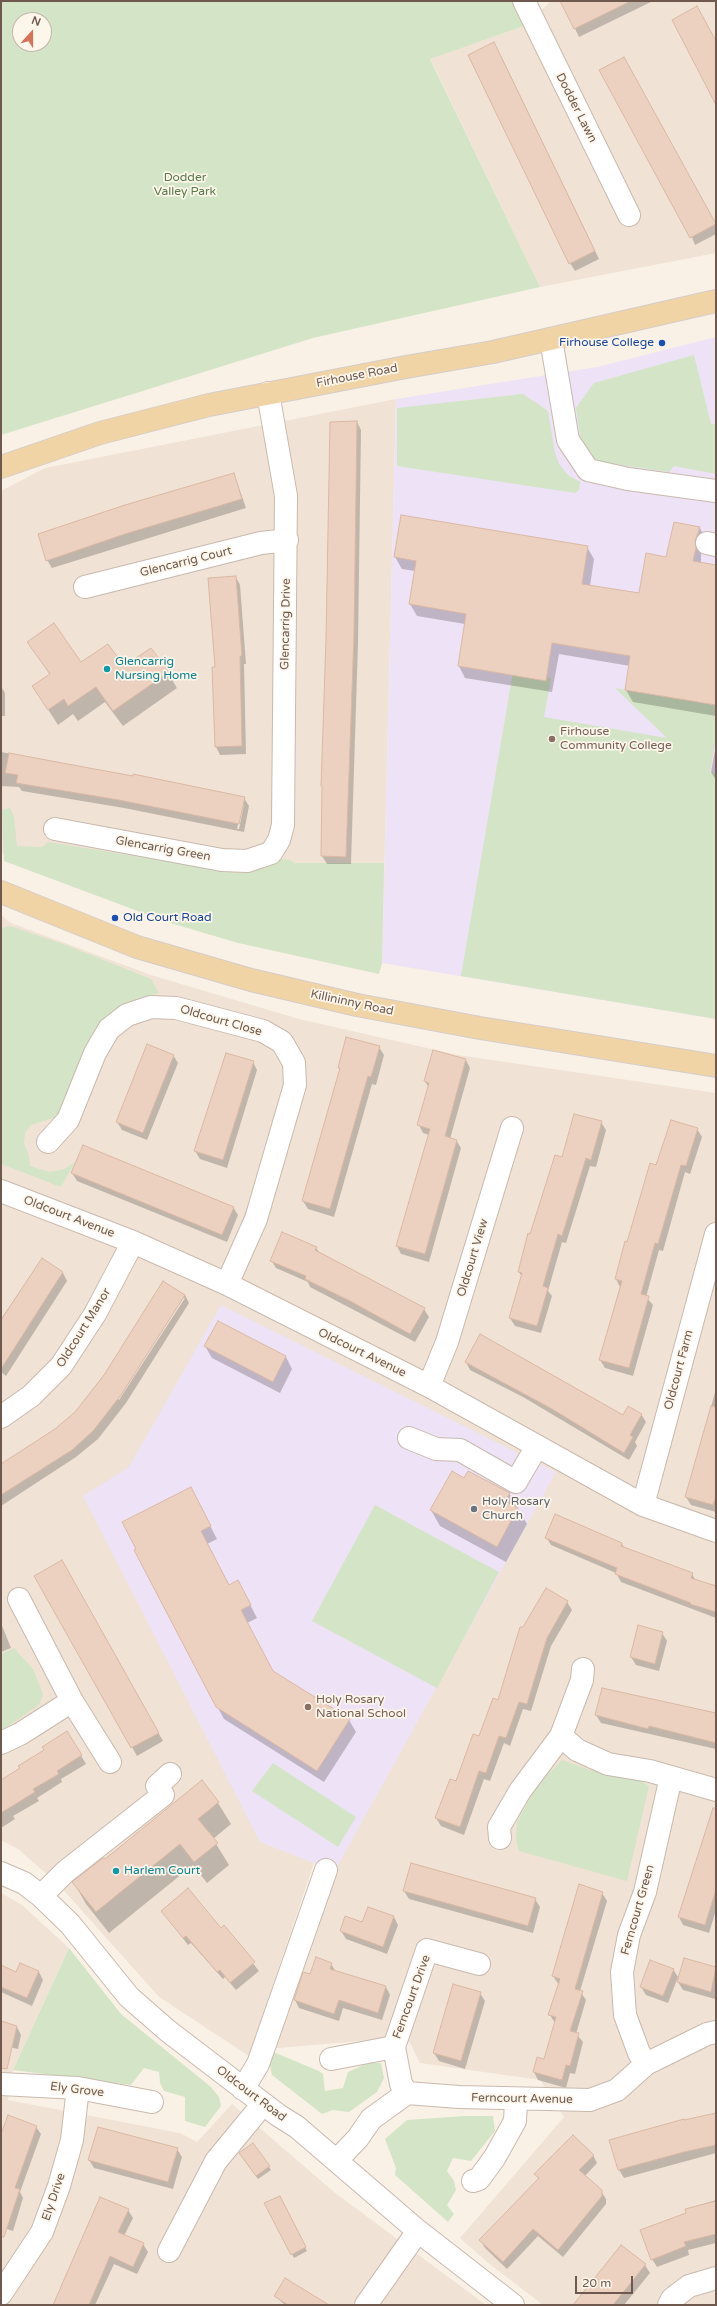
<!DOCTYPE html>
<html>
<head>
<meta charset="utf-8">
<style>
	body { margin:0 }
	#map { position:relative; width:717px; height:2306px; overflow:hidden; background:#f9f1e6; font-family:"Varela Round",sans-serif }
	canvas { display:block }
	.frame { position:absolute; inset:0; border:2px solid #6f594e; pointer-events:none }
	.north { position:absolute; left:12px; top:12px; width:40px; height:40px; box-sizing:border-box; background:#fdf6eb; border:1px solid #c4b7ac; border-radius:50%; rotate:21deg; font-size:11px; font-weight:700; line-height:16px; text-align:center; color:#6f594e }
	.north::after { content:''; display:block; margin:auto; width:14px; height:18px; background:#d57359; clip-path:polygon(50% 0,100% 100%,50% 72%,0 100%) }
	.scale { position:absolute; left:575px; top:2276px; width:58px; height:18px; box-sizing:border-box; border:2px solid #6f594e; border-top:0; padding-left:5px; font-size:12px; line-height:14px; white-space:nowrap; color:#6f594e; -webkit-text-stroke:3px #fdf6eb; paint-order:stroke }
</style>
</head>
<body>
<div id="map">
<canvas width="717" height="2306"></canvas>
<div class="frame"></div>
<div class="north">N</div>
<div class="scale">20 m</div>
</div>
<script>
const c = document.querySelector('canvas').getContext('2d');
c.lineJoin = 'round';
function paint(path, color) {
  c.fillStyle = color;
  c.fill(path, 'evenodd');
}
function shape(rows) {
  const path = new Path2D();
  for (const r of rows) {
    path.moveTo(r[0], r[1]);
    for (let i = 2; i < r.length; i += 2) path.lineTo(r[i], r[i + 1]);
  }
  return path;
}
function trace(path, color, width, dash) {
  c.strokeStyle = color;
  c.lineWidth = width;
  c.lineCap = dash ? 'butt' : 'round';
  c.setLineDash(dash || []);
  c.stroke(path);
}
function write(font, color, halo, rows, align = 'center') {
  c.font = font + ' "Varela Round",sans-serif';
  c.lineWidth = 3.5;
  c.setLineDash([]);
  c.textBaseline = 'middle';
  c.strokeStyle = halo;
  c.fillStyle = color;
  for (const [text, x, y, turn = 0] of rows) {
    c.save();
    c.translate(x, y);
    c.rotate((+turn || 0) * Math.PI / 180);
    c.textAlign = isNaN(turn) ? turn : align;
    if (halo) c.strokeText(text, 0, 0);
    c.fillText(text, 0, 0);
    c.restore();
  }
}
const residential = shape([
	[551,1,716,1,716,253,540,287,430,58,524,26],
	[396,399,382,963,165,913,1,852,1,491,45,468],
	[1,915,11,923,151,975,299,1019,458,1055,716,1093,716,2305,543,2305,487,2262,460,2238,564,2117,540,2080,420,2063,407,2037,266,2049,326,1870,314,1863,249,2056,159,1997,59,1885,18,1849,1,1840],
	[1,1893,22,1905,69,1948,13,2070,8,2100,180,2133,197,2142,232,2104,334,2192,486,2305,1,2305]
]);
const education = shape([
	[716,337,716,1019,382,963,396,399,597,367],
	[221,1305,556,1472,332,1876,314,1863,260,1842,83,1496,129,1467]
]);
const green = shape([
	[1,1,513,1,524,26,430,59,540,287,313,338,1,435],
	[20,20,44,20,44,44,20,44],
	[694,355,711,424,716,424,716,474,674,466,669,472,601,462,589,456,581,441,576,408,594,383],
	[523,394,548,411,555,453,559,464,568,475,580,482,579,490,575,493,397,466,397,408],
	[513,672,551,678,544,717,667,738,615,688,716,705,716,739,710,772,716,773,716,1019,461,976],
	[10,808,14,816,17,846,42,847,48,842,240,873,272,864,275,858,290,860,295,863,384,863,382,963,379,974,238,943,167,922,4,861,2,810],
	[10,926,66,945,151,979,159,993,142,997,125,1004,108,1016,93,1034,64,1108,56,1117,31,1125,25,1133,24,1143,29,1155,30,1166,50,1172,64,1169,75,1162,61,1187,1,1164,1,931,3,928],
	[375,1505,499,1572,437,1688,312,1621],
	[14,1648,33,1669,43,1694,40,1704,1,1731,1,1654],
	[562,1760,590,1770,641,1781,649,1786,627,1881,519,1851,516,1840,517,1822,538,1784],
	[273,1763,356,1817,338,1847,252,1791],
	[69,1948,121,2014,211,2087,219,2097,221,2106,205,2127,185,2121,185,2097,164,2091,160,2083,159,2072,144,2068,131,2085,13,2070],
	[266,2049,319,2071,323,2074,325,2091,343,2088,348,2072,368,2063,381,2063,384,2078,377,2092,349,2112,333,2110,322,2114,272,2075],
	[465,2116,493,2116,495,2131,471,2161,453,2158,447,2171,454,2181,456,2190,447,2205,454,2214,448,2222,395,2175,396,2168,385,2139,407,2120]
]);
const shadow = shape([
	[568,1,653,1,579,37,563,3],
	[499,52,599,259,575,271,570,263],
	[624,58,716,226,716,234,695,245],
	[357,422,361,430,358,643,351,864,327,864,322,856,323,789,322,786],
	[234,474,246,508,52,568,47,560],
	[675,523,700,528,706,540,701,553,701,563,716,566,716,716,633,702,626,690,630,666,559,654,552,692,465,678,459,666,465,624,417,616,410,604,415,571,402,569,395,557,587,547,594,559,590,586,640,595,667,558],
	[236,577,240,585,246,664,244,664,246,754,220,755,216,747,216,668],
	[29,642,81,664,168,673,177,688,123,726,105,702,78,721,73,714,58,725,33,686,50,675],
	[1,686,5,693,5,716,1,716],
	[716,745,716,780,711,772],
	[1,752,244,798,249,806,244,832,124,808,22,791,19,787,1,786],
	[242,804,244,804,239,829,237,829],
	[379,1047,384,1055,376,1085,372,1084,334,1217,308,1209,303,1201,341,1070,339,1068],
	[173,1055,178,1063,147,1140,122,1130,117,1122],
	[466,1060,470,1068,450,1139,456,1140,461,1148,429,1262,401,1254,397,1246,429,1135,423,1133,419,1125,429,1088,425,1081],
	[253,1062,257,1070,227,1168,200,1159,195,1151],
	[601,1122,606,1130,596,1167,590,1166,566,1243,562,1242,548,1291,552,1296,541,1333,515,1326,510,1318,522,1277,519,1272,531,1235,563,1158],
	[697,1129,702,1137,690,1174,685,1172,663,1251,659,1250,646,1297,653,1305,633,1376,605,1368,600,1360,620,1287,616,1279,657,1166],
	[72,1173,233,1207,238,1215,227,1242,77,1181],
	[316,1248,319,1252,424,1309,429,1317,415,1342,310,1287,308,1282,276,1268,271,1260],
	[42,1259,63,1273,67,1281,6,1376,1,1372,1,1319],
	[164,1282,185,1295,189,1303,126,1403,98,1439,76,1457,1,1506,1,1466,55,1430,76,1412,105,1375],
	[182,1298,185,1298,119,1400,118,1399],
	[218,1322,286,1357,292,1369,280,1393,212,1358,205,1346],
	[466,1362,623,1416,641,1414,646,1422,635,1442,637,1446,629,1460,523,1397,470,1370],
	[716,1389,716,1512,691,1505,686,1497],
	[465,1479,509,1493,527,1524,506,1562,440,1526,431,1510],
	[197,1500,217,1539,207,1544,229,1586,244,1593,257,1618,247,1623,273,1672,349,1720,356,1732,324,1782,224,1719,217,1706],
	[546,1537,622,1544,624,1548,692,1574,696,1581,716,1586,716,1618,621,1582,616,1573,551,1545],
	[62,1562,163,1741,137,1756,36,1576],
	[567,1602,572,1610,551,1646,531,1711,523,1709,510,1746,504,1743,490,1781,484,1779,464,1835,441,1826,436,1818,498,1701,523,1629],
	[1,1623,11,1648,1,1652],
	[662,1633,667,1641,659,1671,636,1665,631,1657],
	[716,1714,716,1749,601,1723,596,1715],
	[67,1733,86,1764,61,1779,62,1782,37,1798,39,1801,13,1816,15,1819,1,1828,1,1783],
	[202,1782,218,1803,231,1824,213,1839,229,1865,207,1883,193,1865,109,1933,86,1904,74,1883,104,1861],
	[712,1813,716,1815,716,1910,709,1933,683,1925,679,1917],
	[579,1885,602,1893,607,1901,580,1991,586,2000,576,2034,583,2042,575,2074,570,2073,566,2088,538,2080,534,2072,537,2058,545,2061,555,2023,550,2015,559,1985,553,1976],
	[404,1891,535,1899,540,1907,533,1933,409,1899],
	[162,1911,221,1929,224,1927,259,1971,236,1990,225,1977,223,1979,191,1943,188,1945],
	[394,1917,398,1925,387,1954,346,1939,341,1931,363,1923],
	[685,1959,716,1968,715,1999,683,1990,678,1982],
	[21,1964,39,1972,43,1980,32,2006,1,1992,1,1966,17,1973],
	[331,1964,336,1972,386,1987,390,1995,382,2020,343,2008,339,2021,299,2008,295,2000,310,1976],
	[673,1969,678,1977,668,2003,646,1995,641,1987],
	[480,1993,485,2001,465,2069,439,2061,434,2053],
	[1,2022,17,2027,21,2035,18,2049,1,2045],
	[716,2114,716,2153,624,2178,619,2170,611,2141],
	[36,2127,41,2134,20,2192,23,2198,13,2231,1,2227,1,2137],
	[177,2149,182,2157,173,2189,94,2168,89,2160],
	[593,2155,597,2163,585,2176,601,2191,606,2199,606,2204,563,2257,538,2236,507,2269,485,2248,481,2241,539,2180,536,2174],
	[242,2157,269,2167,271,2170,258,2179],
	[279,2197,307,2251,294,2258,292,2254],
	[716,2200,716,2243,688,2250,689,2255,657,2267,652,2259,687,2213,686,2209],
	[128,2210,133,2218,124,2236,143,2244,148,2252,137,2274,114,2264,95,2305,54,2305],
	[645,2265,650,2273,624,2305,574,2305],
	[275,2296,320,2305,285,2305]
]);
const building = shape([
	[560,1,631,1,574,29,560,1],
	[697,6,716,41,716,105,672,20,697,6],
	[494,42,595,251,569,264,468,55,494,42],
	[624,57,716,224,690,238,599,70,624,57],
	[357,421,354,634,346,857,321,856,322,786,321,786,326,639,330,422,357,421],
	[234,473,242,499,125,534,46,561,38,534,125,505,234,473],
	[401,515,588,546,582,584,639,593,646,553,666,557,674,522,700,527,695,541,696,548,693,561,716,565,716,705,625,690,630,656,552,643,546,681,458,666,466,614,409,604,416,561,394,557,401,515],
	[236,576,242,656,240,656,242,746,215,747,212,667,215,667,208,578,236,576],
	[54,623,81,662,108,644,124,666,151,648,169,672,113,711,96,687,68,706,64,699,48,710,32,686,50,674,27,642,54,623],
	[9,753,89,768,133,776,133,774,245,797,239,824,119,800,16,783,18,775,5,773,9,753],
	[346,1037,380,1046,371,1077,368,1076,330,1209,302,1201,340,1068,338,1068,346,1037],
	[147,1044,174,1055,143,1133,116,1122,147,1044],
	[433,1050,466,1059,445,1136,457,1140,425,1254,396,1246,430,1129,417,1125,429,1083,424,1081,433,1050],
	[226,1053,254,1061,223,1160,194,1151,226,1053],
	[574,1114,602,1121,591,1160,586,1158,562,1236,558,1234,543,1286,548,1288,537,1326,509,1318,522,1273,518,1272,528,1233,530,1234,555,1155,562,1157,574,1114],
	[671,1120,698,1128,686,1166,681,1165,658,1244,655,1243,641,1294,649,1296,629,1368,599,1360,622,1281,615,1279,625,1241,627,1242,650,1163,656,1165,671,1120],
	[83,1145,234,1207,222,1235,71,1173,83,1145],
	[282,1232,317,1247,315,1250,425,1308,410,1334,350,1301,305,1279,306,1276,270,1261,282,1232],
	[42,1258,63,1272,1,1369,1,1320,42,1258],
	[163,1281,185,1295,121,1395,93,1431,72,1450,1,1495,1,1464,55,1429,75,1412,104,1375,163,1281],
	[218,1321,286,1356,273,1382,204,1346,218,1321],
	[480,1334,623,1415,628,1406,642,1414,630,1435,633,1437,624,1453,552,1409,465,1362,480,1334],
	[711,1406,716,1407,716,1496,713,1505,685,1497,711,1406],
	[452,1471,464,1478,468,1471,510,1493,505,1501,518,1508,497,1547,430,1510,452,1471],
	[191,1487,211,1526,201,1531,229,1585,238,1580,251,1605,241,1610,273,1671,350,1719,317,1771,216,1707,134,1550,136,1549,122,1522,191,1487],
	[555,1514,622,1543,621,1546,693,1573,691,1578,716,1586,716,1612,690,1604,691,1603,615,1574,617,1568,545,1538,555,1514],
	[62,1560,159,1733,131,1748,34,1576,62,1560],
	[546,1588,568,1601,547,1638,527,1704,519,1702,506,1738,499,1736,486,1773,479,1771,460,1827,435,1818,450,1779,456,1781,473,1734,479,1736,493,1698,498,1700,520,1627,523,1627,546,1588],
	[638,1625,663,1632,655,1664,630,1657,638,1625],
	[602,1688,716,1713,716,1743,649,1726,648,1729,595,1715,602,1688],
	[67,1731,82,1755,57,1771,59,1774,33,1789,35,1792,1,1813,1,1780,20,1768,18,1766,44,1750,42,1747,67,1731],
	[202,1780,219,1802,198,1819,218,1843,194,1862,180,1844,96,1912,72,1882,103,1858,105,1859,202,1780],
	[713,1808,716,1808,716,1890,705,1925,678,1917,713,1808],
	[411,1863,536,1898,528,1926,403,1891,411,1863],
	[579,1884,603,1892,575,1989,583,1991,570,2031,579,2033,570,2066,566,2065,562,2080,533,2072,537,2057,544,2059,556,2017,548,2015,560,1979,552,1976,579,1884],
	[188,1888,221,1928,224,1925,255,1962,230,1983,220,1970,217,1972,186,1936,183,1938,161,1911,188,1888],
	[368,1907,394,1916,383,1947,340,1931,345,1916,362,1922,368,1907],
	[316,1957,332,1963,330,1969,386,1986,378,2013,339,2000,334,2014,294,2000,303,1972,310,1974,316,1957],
	[684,1958,716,1967,711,1992,677,1982,684,1958],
	[650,1960,674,1969,663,1996,640,1987,650,1960],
	[20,1963,39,1971,27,1998,1,1987,1,1965,16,1972,20,1963],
	[453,1984,481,1992,461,2061,433,2053,453,1984],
	[1,2021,17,2026,7,2069,1,2068,1,2021],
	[716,2113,716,2145,684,2152,618,2170,609,2140,684,2119,684,2120,716,2113],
	[8,2115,37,2126,15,2188,20,2189,4,2237,1,2237,1,2134,8,2115],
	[98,2127,178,2148,168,2182,88,2160,98,2127],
	[573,2135,594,2155,579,2170,602,2190,602,2196,558,2250,533,2229,503,2262,479,2240,539,2178,534,2174,573,2135],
	[253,2143,270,2166,256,2176,239,2153,253,2143],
	[280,2196,306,2247,291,2255,264,2203,280,2196],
	[100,2197,129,2209,118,2232,144,2243,133,2267,110,2256,89,2305,53,2305,100,2197],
	[716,2201,716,2234,684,2242,686,2246,651,2260,640,2230,686,2213,685,2209,716,2201],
	[621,2245,646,2264,613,2305,573,2305,621,2245],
	[285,2278,329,2305,288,2305,274,2296,285,2278]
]);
const minor = shape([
	[524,1,629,215],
	[551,339,568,440,588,470,628,479,716,491],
	[707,543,716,545],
	[85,587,261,543,287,540],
	[55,829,222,860,247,861,271,853,279,840,283,825,286,496,268,393],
	[48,1142,68,1120,95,1053,109,1029,127,1015,151,1007,176,1008,263,1031,282,1042,294,1063,295,1085,256,1219,227,1284],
	[1,1191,133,1242,227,1284,429,1386,643,1505,716,1531],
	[429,1386,447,1342,512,1128],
	[1,1417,31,1396,61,1366,95,1314,133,1242],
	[409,1438,436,1449,460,1450,516,1482,537,1446],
	[643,1505,716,1234],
	[19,1599,72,1701,110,1762],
	[561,1736,577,1750,608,1764,650,1771,716,1790],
	[1,1743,20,1734,72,1701],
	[500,1838,499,1827,520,1791,561,1736,582,1680,583,1669],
	[1,1873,24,1883,41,1896,70,1924,129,1997,168,2031,278,2115,297,2127,418,2231,513,2305],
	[41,1896,65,1872,163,1795,157,1786,170,1774],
	[331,2059,394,2047],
	[646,2064,639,2053,625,2015,622,1972,629,1935,645,1892,671,1777],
	[1,2084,78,2088,152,2102],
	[243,2089,258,2064,326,1870],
	[407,2093,401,2084,394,2047,427,1950,479,1964],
	[337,2160,358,2138,371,2119,407,2093,459,2097,590,2100,617,2090,646,2064,707,2034,716,2032],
	[473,2181,479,2179,495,2157,515,2121,516,2100],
	[169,2251,216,2161,263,2104],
	[1,2294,42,2232,59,2186,72,2140,78,2088],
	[366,2305,418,2231],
	[669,2305,672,2299,689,2286,716,2278]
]);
const major = shape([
	[1,467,100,433,209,405,406,367,493,352,716,301],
	[1,892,137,947,251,980,357,1005,480,1028,716,1066]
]);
const markers = [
	[662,343,4,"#1a4fb4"],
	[107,669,4,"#0f9aa8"],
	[552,739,4,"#8d6e63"],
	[115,918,4,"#1a4fb4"],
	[474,1509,4,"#6b7280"],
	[308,1707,4,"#8d6e63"],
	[116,1871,4,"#0f9aa8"]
];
const streetNames = [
	["Dodder Lawn",576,108,63],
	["Firhouse Road",357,376,-11],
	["Glencarrig Court",186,562,-14],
	["Glencarrig Drive",286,624,-89],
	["Glencarrig Green",163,849,10],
	["Killininny Road",352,1003,12],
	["Oldcourt Close",221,1021,16],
	["Oldcourt Avenue",69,1217,21],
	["Oldcourt View",473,1258,-73],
	["Oldcourt Manor",84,1328,-58],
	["Oldcourt Avenue",362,1353,26],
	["Oldcourt Farm",679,1370,-75],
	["Ferncourt Green",638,1910,-74],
	["Ferncourt Drive",412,1997,-70],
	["Ely Grove",77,2090,7],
	["Oldcourt Road",251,2094,37],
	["Ferncourt Avenue",522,2099,1],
	["Ely Drive",54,2197,-71]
];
const parkNames = [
	["Dodder",185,178],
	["Valley Park",185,192]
];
const transitNames = [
	["Firhouse College",654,343],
	["Old Court Road",123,918,"left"]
];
const cultureNames = [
	["Glencarrig",115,662],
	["Nursing Home",115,676],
	["Harlem Court",124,1871]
];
const educationNames = [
	["Firhouse",560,732],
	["Community College",560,746],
	["Holy Rosary",316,1700],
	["National School",316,1714]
];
const worshipNames = [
	["Holy Rosary",482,1502],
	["Church",482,1516]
];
paint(residential, '#f0e3d5');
paint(education, '#eee2f6');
paint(green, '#d3e5c6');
paint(shadow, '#0003');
paint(building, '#ecd1c1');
trace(building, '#dcb8a3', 1);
trace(minor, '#c9b9ad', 24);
trace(major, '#d4cdca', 24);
trace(minor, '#fff', 22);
trace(major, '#f1d4a6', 22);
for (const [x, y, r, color] of markers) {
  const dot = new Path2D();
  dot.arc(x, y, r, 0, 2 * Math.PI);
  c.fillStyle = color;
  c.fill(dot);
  trace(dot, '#fdf6eb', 1.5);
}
write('12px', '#6f594e', '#fdf6eb', streetNames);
write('12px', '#597a4a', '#fdf6eb', parkNames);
write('12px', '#164399', '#fdf6eb', transitNames, 'right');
write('12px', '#0d838f', '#fdf6eb', cultureNames, 'left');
write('12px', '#785e54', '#fdf6eb', educationNames, 'left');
write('12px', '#5b616d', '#fdf6eb', worshipNames, 'left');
</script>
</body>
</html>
